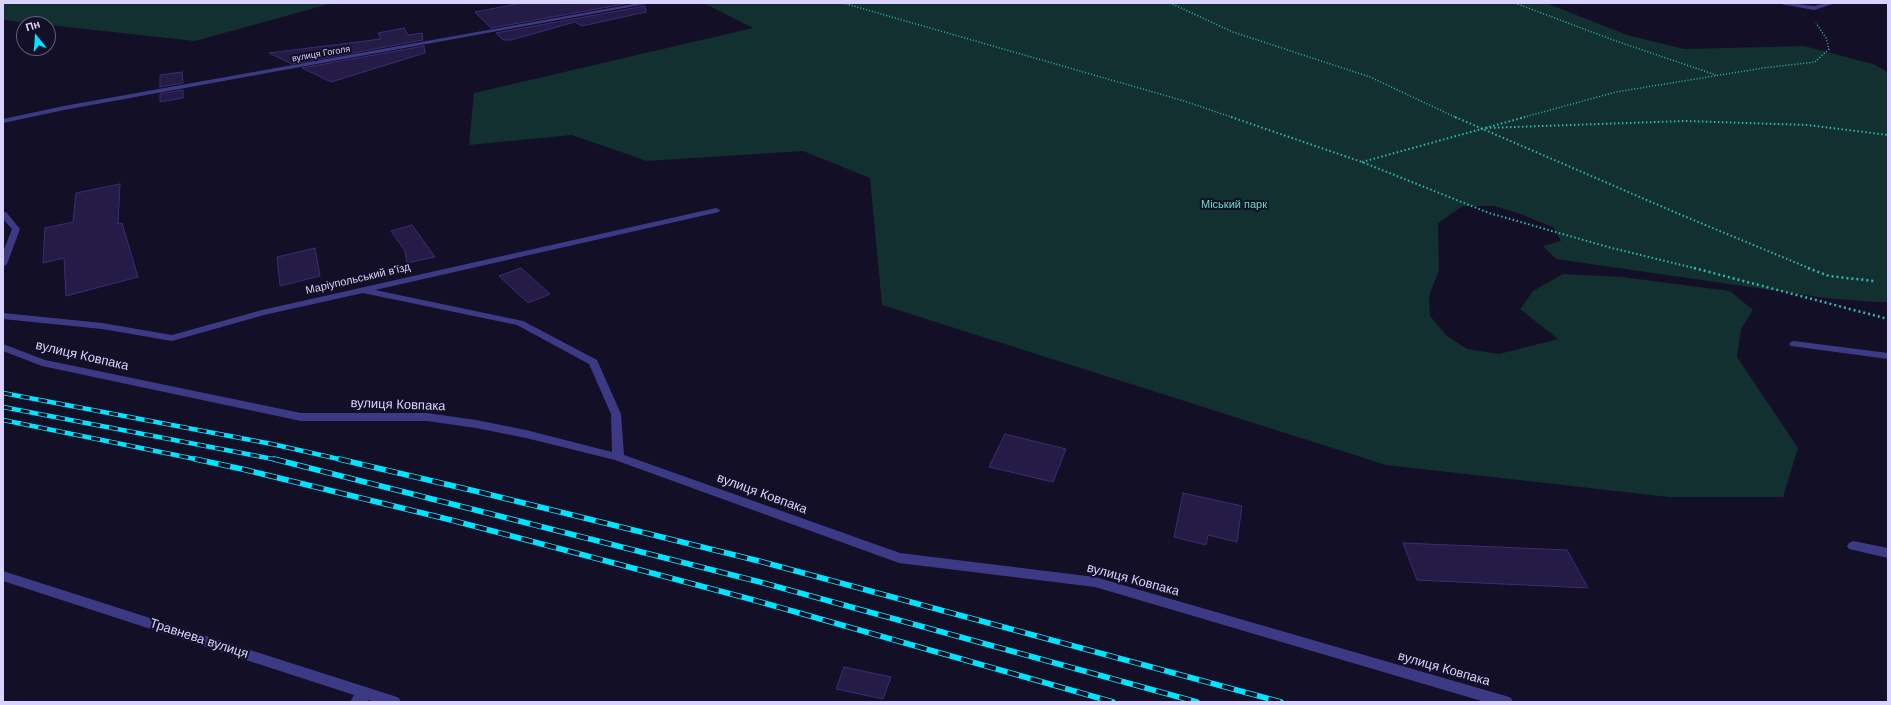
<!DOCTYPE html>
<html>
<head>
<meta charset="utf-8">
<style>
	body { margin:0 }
	#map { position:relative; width:1891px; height:705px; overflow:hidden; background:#130f26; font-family:Arial,sans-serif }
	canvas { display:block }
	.frame { position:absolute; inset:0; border:4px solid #d9d4ff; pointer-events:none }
	.north { position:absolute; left:16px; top:16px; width:40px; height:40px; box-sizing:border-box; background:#130f26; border:1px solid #625e7d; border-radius:50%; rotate:343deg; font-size:11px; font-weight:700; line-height:16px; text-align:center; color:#d9d4ff }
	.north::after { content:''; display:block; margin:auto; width:14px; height:18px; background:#00e5ff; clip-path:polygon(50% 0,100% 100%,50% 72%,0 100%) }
</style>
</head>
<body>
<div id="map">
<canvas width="1891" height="705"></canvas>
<div class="frame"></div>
<div class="north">Пн</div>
</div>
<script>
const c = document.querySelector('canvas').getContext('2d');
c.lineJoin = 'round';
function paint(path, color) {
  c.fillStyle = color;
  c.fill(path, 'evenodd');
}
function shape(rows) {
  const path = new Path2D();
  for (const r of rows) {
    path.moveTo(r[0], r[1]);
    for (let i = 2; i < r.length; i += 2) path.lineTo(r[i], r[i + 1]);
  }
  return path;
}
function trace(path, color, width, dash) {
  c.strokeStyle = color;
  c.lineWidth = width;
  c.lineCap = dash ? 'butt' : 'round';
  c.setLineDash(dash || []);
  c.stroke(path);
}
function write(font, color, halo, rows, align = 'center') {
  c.font = font + ' Arial,sans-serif';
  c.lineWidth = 4;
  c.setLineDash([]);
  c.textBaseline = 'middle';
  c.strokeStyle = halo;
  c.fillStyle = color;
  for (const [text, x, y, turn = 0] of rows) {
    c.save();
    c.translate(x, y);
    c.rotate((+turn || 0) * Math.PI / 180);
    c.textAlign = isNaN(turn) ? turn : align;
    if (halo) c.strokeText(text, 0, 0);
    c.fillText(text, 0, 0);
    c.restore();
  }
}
const green = shape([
	[3,3,333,3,195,41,3,20],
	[704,3,1546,3,1627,35,1684,49,1804,46,1873,64,1888,72,1888,302,1873,302,1826,298,1556,259,1543,246,1561,241,1553,227,1518,213,1494,206,1463,206,1438,223,1439,270,1429,296,1430,316,1447,336,1467,349,1499,354,1558,339,1520,309,1533,291,1563,274,1622,277,1730,291,1753,310,1741,329,1737,357,1798,448,1783,497,1669,497,1386,465,882,305,870,178,803,151,647,161,572,135,469,145,474,93,753,28]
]);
const building = shape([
	[522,3,630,3,491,28,475,12,522,3],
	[645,6,646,12,582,26,575,22,511,40,503,40,496,33,645,6],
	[404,28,408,35,422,33,423,40,292,64,269,53,381,39,378,33,404,28],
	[424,46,425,53,331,82,302,68,424,46],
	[182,72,183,83,160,87,160,75,182,72],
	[183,90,183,98,160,102,160,94,183,90],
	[120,184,118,224,122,223,138,277,66,296,64,258,43,263,45,228,73,222,76,193,120,184],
	[412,225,435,257,407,263,405,251,391,231,412,225],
	[315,248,320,276,280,286,277,257,315,248],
	[521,268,550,294,528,303,499,276,521,268],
	[1005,434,1066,449,1053,482,989,467,1005,434],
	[1183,493,1242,506,1237,542,1208,535,1206,545,1174,537,1183,493],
	[1403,543,1567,550,1588,588,1417,580,1403,543],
	[844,667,891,677,883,699,836,689,844,667]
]);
const pathFar2 = shape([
	[843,3,1181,100,1234,118],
	[1170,3,1233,32,1370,77,1457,118],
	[1515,3,1613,40,1716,75],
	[1521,118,1616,92,1763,68,1815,62,1829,49,1826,38,1816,23]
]);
const pathFar1 = shape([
	[1231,117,1362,162,1489,213,1608,247,1698,269],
	[1455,117,1679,214,1811,269],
	[1486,128,1685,121,1808,125,1888,135],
	[1362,162,1525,117]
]);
const path = shape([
	[1694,268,1888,319],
	[1808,268,1829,276,1874,281]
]);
const minor = shape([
	[639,3,646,4,64,110,3,123,3,119,64,106,639,3],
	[1775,3,1790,3,1814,6,1827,3,1836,3,1814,10,1775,3],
	[716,208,720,210,719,212,375,290,523,321,597,360,621,414,624,455,900,553,1095,577,1506,696,1511,698,1513,702,1485,702,1095,587,899,563,615,460,526,438,476,428,427,421,301,421,42,366,3,351,3,344,45,360,301,413,427,413,476,420,526,430,612,452,611,414,589,364,517,325,363,293,264,315,172,341,102,329,3,319,3,313,102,323,172,335,262,310,716,208],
	[3,212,6,212,20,229,7,264,3,267,3,252,12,229,3,219,3,212],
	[1794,341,1888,353,1888,359,1791,346,1789,344,1791,342,1794,341],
	[1853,541,1888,548,1888,558,1849,549,1847,546,1849,543,1853,541],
	[3,571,394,696,399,698,401,702,375,702,368,700,367,702,350,702,354,695,3,581,3,571]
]);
const railFar1 = shape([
	[3,393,272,444,343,460],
	[3,407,278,460],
	[3,420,200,460]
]);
const rail = shape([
	[195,459,242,469,451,520,750,599,1113,702],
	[274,459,760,582,1197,702],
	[339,459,475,491,759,561,1281,702]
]);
const farStreetnames = [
	["вулиця Гоголя",321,54,-10]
];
const parkNames = [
	["Міський парк",1234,205]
];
const streetNames = [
	["Маріупольський в'їзд",358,279,-13]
];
const nearStreetnames = [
	["вулиця Ковпака",82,356,13],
	["вулиця Ковпака",398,405,2],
	["вулиця Ковпака",762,494,20],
	["вулиця Ковпака",1133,580,15],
	["Травнева вулиця",199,639,18],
	["вулиця Ковпака",1444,669,16]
];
paint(green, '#12302f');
paint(building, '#241b47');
trace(building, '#3b2d73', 1);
trace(pathFar2, '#2fb8b0', 1.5, [1, 2]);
trace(pathFar1, '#2fb8b0', 2, [1.5, 2.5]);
trace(path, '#2fb8b0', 2.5, [2, 3]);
paint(minor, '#3d3a85');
trace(railFar1, '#00e5ff', 4.5);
trace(rail, '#00e5ff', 5.5);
trace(railFar1, '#130f26', 3, [9]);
trace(rail, '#130f26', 4, [12]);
write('9px', '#d9d4ff', '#130f26', farStreetnames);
write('11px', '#5fe0c0', '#130f26', parkNames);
write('11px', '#d9d4ff', '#130f26', streetNames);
write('13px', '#d9d4ff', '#130f26', nearStreetnames);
</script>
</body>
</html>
